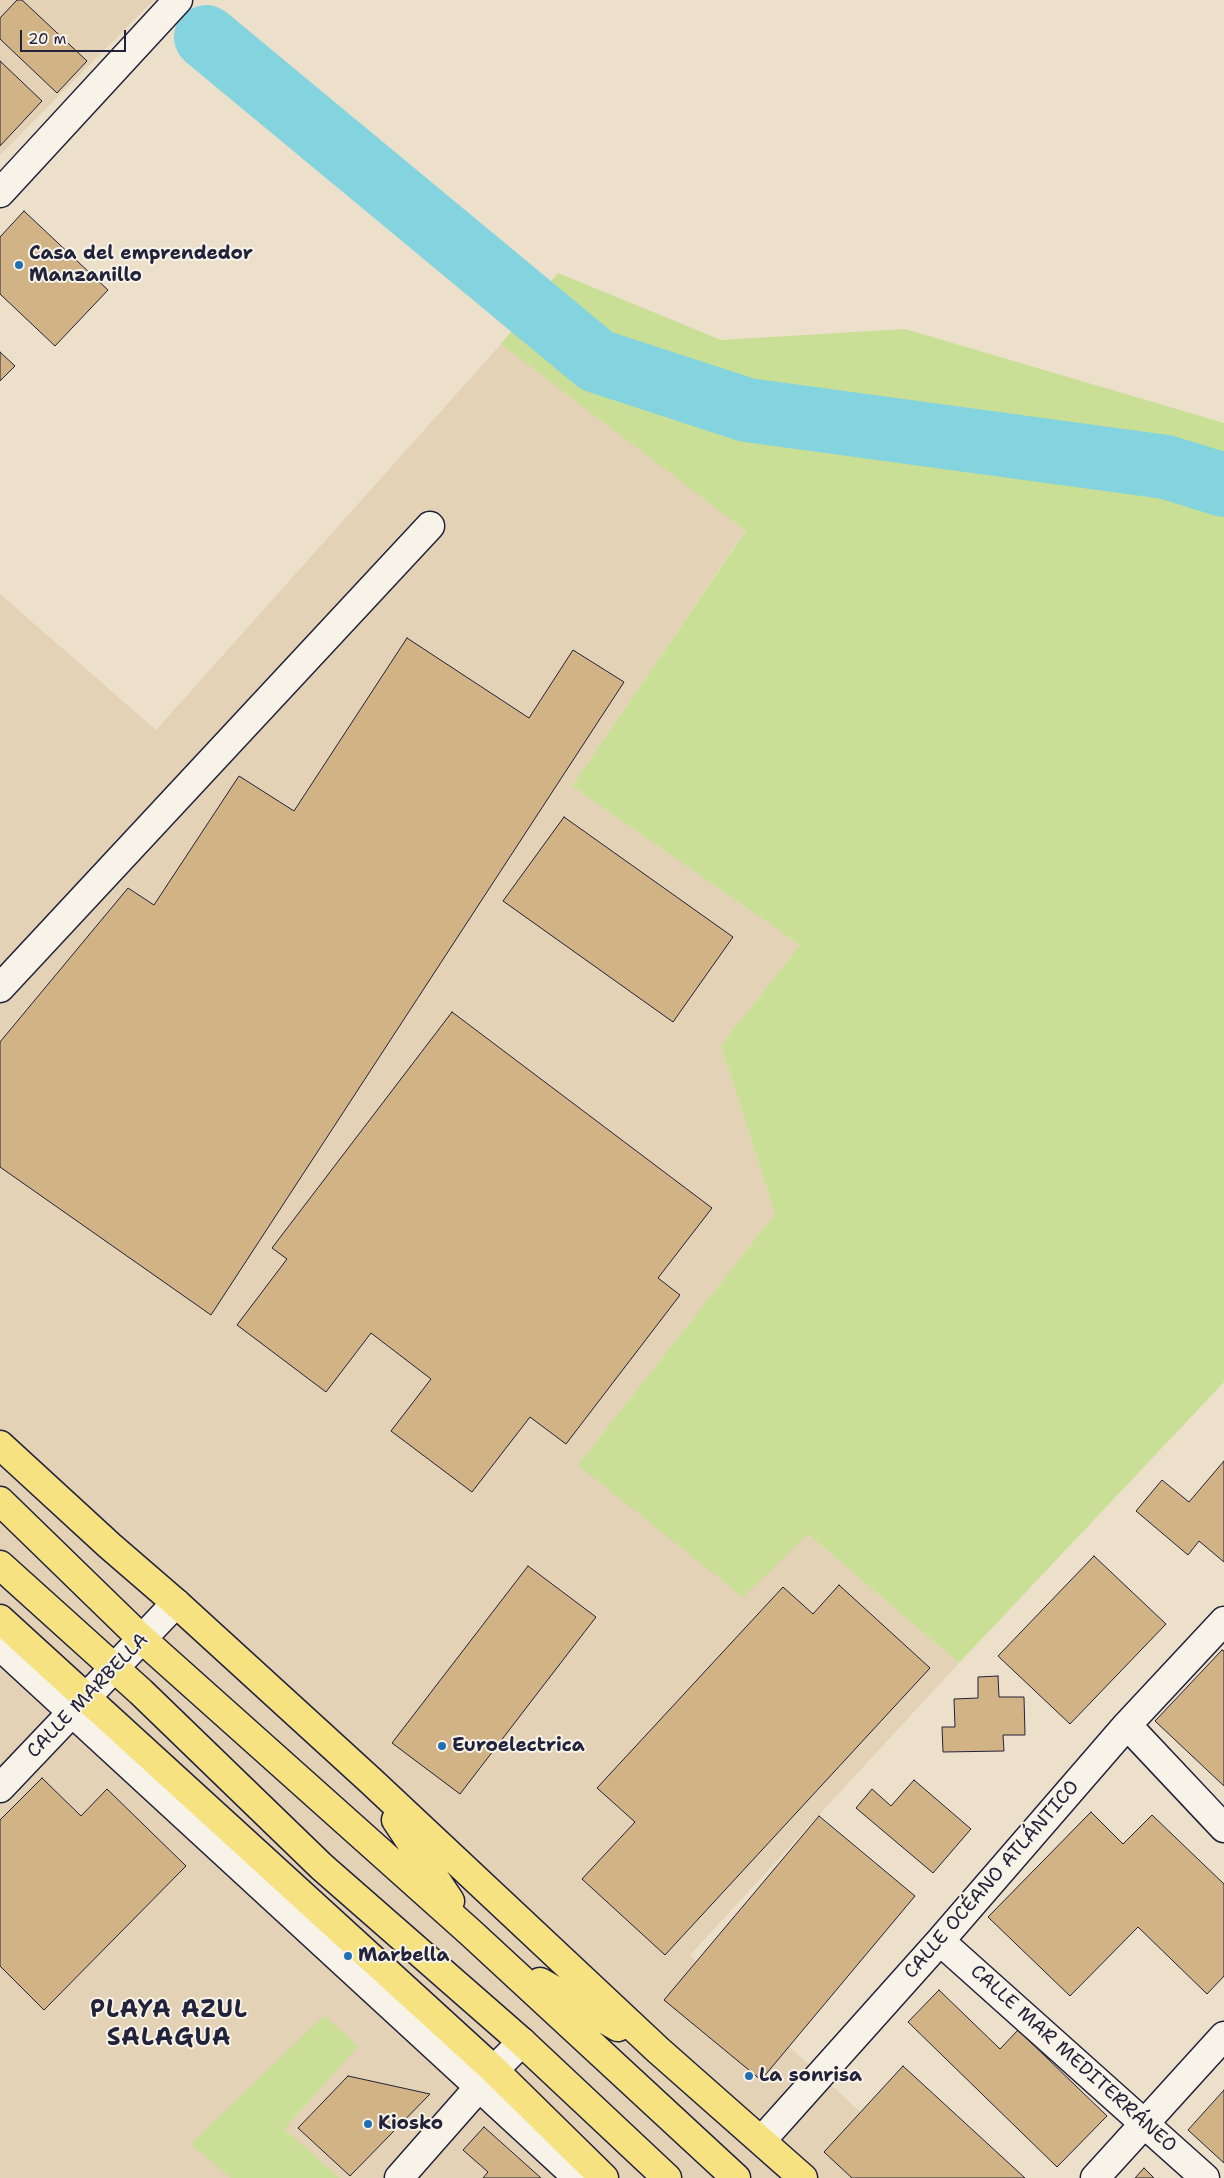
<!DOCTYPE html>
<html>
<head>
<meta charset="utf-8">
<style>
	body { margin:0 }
	#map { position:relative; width:1224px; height:2178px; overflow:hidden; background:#ece0cb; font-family:"Shantell Sans",sans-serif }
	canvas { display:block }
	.scale { position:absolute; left:20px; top:30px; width:106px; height:22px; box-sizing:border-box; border:2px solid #22223b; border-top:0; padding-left:6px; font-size:15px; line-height:18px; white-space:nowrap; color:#22223b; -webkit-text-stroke:4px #f7f3e8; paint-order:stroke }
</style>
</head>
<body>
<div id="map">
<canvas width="1224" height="2178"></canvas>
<div class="scale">20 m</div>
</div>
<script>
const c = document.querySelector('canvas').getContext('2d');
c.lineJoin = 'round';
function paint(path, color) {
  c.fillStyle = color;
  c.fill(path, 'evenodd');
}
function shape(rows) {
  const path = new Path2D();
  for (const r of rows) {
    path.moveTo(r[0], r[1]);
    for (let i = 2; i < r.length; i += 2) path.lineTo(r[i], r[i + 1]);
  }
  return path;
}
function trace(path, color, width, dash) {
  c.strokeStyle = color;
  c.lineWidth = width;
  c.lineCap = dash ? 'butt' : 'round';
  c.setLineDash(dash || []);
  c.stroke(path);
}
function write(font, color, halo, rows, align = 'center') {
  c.font = font + ' "Shantell Sans",sans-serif';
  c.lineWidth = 4;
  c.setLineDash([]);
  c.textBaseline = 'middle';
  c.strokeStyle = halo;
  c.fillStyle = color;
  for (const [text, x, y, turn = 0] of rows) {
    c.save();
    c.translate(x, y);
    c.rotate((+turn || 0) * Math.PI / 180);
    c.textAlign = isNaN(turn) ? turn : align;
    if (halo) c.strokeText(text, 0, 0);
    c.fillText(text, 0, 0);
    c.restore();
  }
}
const built = shape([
	[0,0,154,0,0,155],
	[501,344,746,530,572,786,800,945,721,1045,775,1214,578,1465,808,1534,959,1663,690,1955,932,2178,0,2178,0,594,156,730]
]);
const green = shape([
	[558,273,721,340,905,329,1224,423,1224,1382,959,1663,808,1534,743,1597,578,1465,775,1214,721,1045,800,945,572,786,746,531,501,344],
	[324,2016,358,2046,284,2129,339,2178,231,2178,191,2144]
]);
const river = shape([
	[206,37,597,361,747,410,1166,467,1224,485]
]);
const building = shape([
	[17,0,22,0,87,61,57,93,0,39,0,18,17,0],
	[0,61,42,101,0,146,0,61],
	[24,211,108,290,55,346,0,294,0,237,24,211],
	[0,352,15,366,0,381,0,352],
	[407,638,529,718,573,650,624,682,211,1315,0,1167,0,1042,128,888,154,905,239,776,294,811,407,638],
	[564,817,733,937,673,1022,503,901,564,817],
	[452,1012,712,1208,658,1278,680,1295,566,1444,530,1417,472,1492,391,1431,431,1379,371,1333,326,1392,237,1325,287,1259,272,1248,452,1012],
	[1224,1461,1224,1562,1199,1541,1188,1555,1136,1511,1162,1480,1189,1502,1224,1461],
	[1094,1556,1166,1624,1070,1724,998,1656,1094,1556],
	[528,1566,596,1617,460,1794,392,1743,528,1566],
	[839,1585,930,1668,665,1955,582,1879,635,1822,597,1788,783,1587,813,1614,839,1585],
	[1222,1650,1224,1651,1224,1786,1155,1721,1222,1650],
	[998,1676,999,1697,1024,1697,1025,1735,1003,1735,1004,1751,943,1752,942,1727,955,1727,954,1699,978,1698,978,1677,998,1676],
	[42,1778,81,1816,107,1789,186,1866,44,2010,0,1966,0,1820,42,1778],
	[914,1780,971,1829,933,1873,856,1808,872,1789,891,1806,914,1780],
	[1091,1812,1123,1844,1152,1815,1224,1884,1224,1976,1207,1994,1138,1927,1070,1996,988,1917,1091,1812],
	[819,1816,915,1896,761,2080,664,2000,819,1816],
	[939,1990,1000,2049,1018,2030,1107,2116,1057,2167,908,2022,939,1990],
	[903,2066,1025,2178,852,2178,824,2152,903,2066],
	[348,2076,430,2094,350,2176,298,2128,348,2076],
	[1224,2090,1224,2163,1188,2130,1224,2090],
	[484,2127,541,2178,483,2178,488,2172,463,2150,484,2127],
	[1144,2168,1154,2178,1135,2178,1144,2168]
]);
const minor = shape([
	[0,193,178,0],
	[0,988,430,526],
	[0,1646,578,2178],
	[1127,1725,1224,1828],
	[0,1788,176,1603],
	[940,1941,1205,2178],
	[762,2140,940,1941,1127,1725,1224,1621],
	[399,2178,494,2070,522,2042],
	[1095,2178,1224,2036]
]);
const major = shape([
	[0,1445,110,1546,176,1603,371,1781,658,2050,803,2178],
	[0,1501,142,1639,471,1933,736,2178],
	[0,1565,141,1692,322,1867,522,2042,667,2178],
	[0,1619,494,2070,604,2178],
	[396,1820,450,1901],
	[540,1982,618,2027]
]);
const markers = [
	[19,265,5,"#1f6fb2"],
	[442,1746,5,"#1f6fb2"],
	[348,1956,5,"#1f6fb2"],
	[749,2076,5,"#1f6fb2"],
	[368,2124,5,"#1f6fb2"]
];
const poiNames = [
	["Casa del emprendedor",29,254],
	["Manzanillo",29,276],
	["Euroelectrica",452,1746],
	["Marbella",358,1956],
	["La sonrisa",759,2076],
	["Kiosko",378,2124]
];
const streetNames = [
	["CALLE MARBELLA",88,1696,-46],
	["CALLE OCÉANO ATLÁNTICO",992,1880,-49],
	["CALLE MAR MEDITERRÁNEO",1073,2059,42]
];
const districtNames = [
	["PLAYA AZUL",169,2011],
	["SALAGUA",169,2039]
];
paint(built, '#e4d2b6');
paint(green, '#c8df95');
trace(river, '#84d4df', 64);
paint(building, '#d2b386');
trace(building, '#22223b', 1);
trace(minor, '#22223b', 31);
trace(major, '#22223b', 31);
trace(minor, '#f7f3e8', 28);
trace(major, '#f7e281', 28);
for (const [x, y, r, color] of markers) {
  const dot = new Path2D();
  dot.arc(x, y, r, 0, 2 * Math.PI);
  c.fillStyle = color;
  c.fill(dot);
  trace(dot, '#f7f3e8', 2);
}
write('bold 19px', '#22223b', '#f7f3e8', poiNames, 'left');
write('19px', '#22223b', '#f7f3e8', streetNames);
c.letterSpacing = '1px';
write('bold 24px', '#22223b', '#f7f3e8', districtNames);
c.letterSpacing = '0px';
</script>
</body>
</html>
